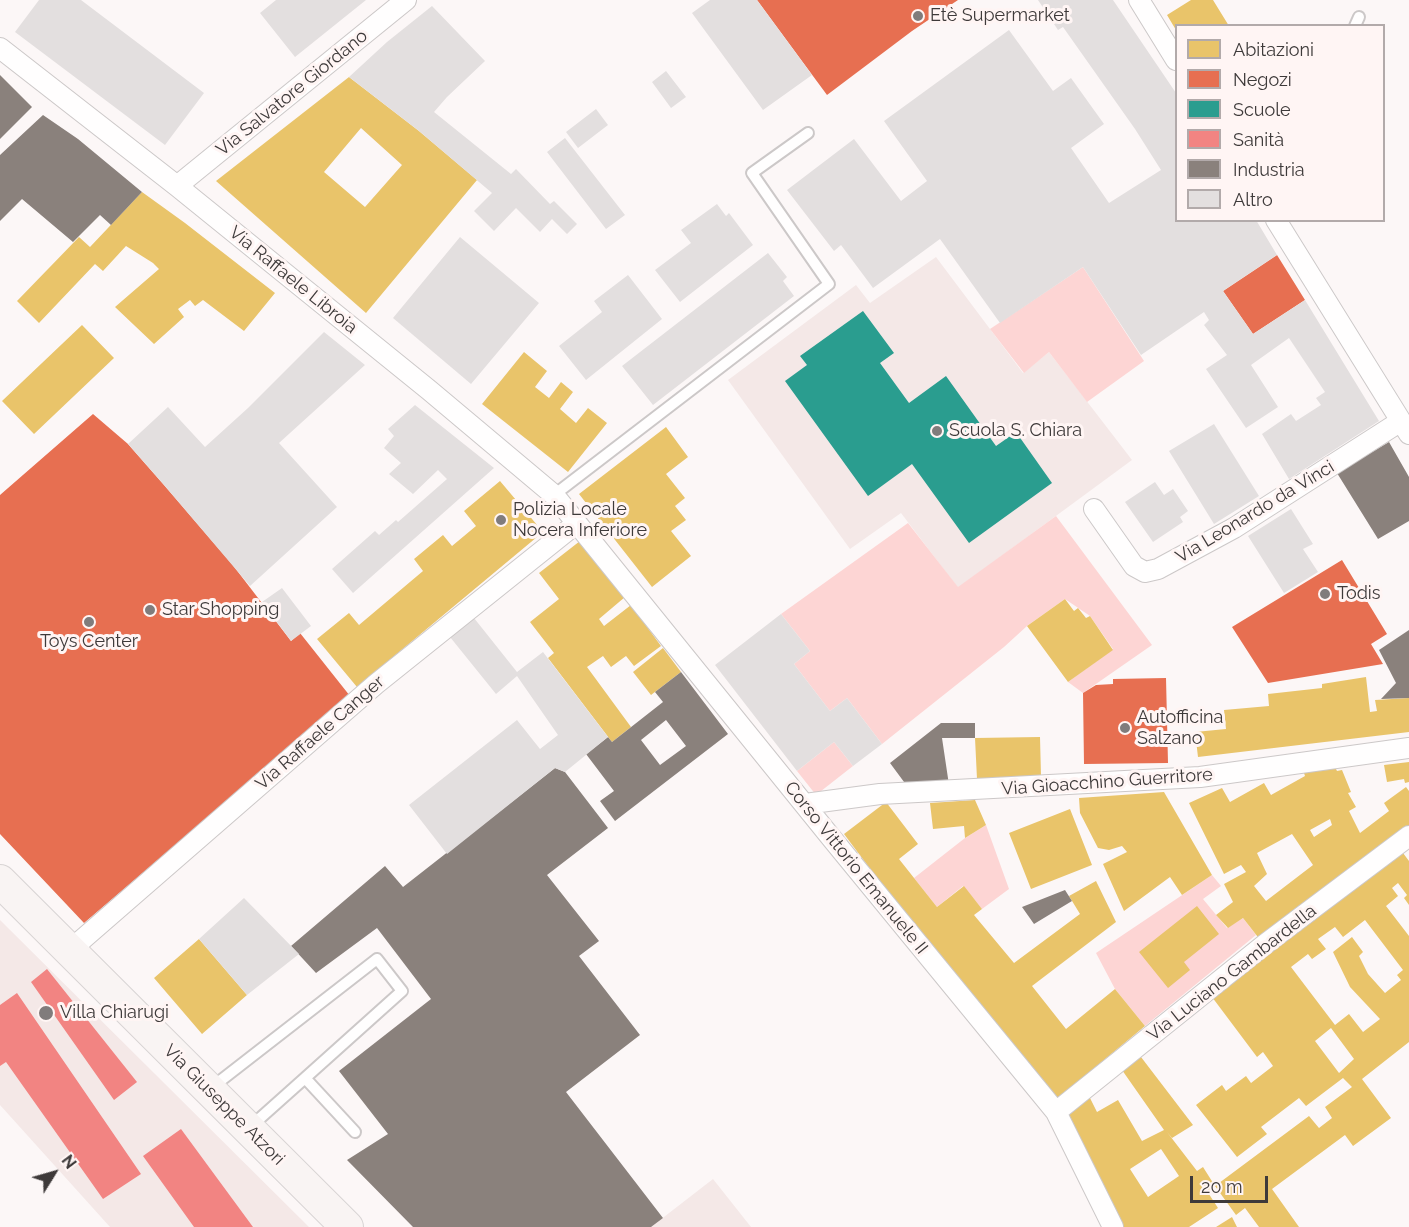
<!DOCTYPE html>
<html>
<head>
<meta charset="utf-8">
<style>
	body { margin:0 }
	#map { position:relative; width:1409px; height:1227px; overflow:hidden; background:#fcf7f7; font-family:Raleway,sans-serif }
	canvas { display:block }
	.legend { position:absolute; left:1175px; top:24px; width:210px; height:198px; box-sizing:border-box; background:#fff5f4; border:2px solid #b2aaaa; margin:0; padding:8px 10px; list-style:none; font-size:18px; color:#3e3a3a }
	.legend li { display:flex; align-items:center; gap:12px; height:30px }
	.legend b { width:30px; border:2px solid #b2aaaa }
	.north { position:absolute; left:24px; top:1143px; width:60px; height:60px; -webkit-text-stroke:4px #fff5f4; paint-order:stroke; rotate:53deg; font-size:16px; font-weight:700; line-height:24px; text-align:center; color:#3e3a3a }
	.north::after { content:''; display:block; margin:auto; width:21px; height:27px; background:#3e3a3a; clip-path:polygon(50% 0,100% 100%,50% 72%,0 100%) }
	.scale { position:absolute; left:1190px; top:1176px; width:78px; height:27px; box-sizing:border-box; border:3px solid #3e3a3a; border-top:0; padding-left:8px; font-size:18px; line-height:21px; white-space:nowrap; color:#3e3a3a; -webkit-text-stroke:4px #fff5f4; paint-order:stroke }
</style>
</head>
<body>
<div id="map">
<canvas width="1409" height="1227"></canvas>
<ul class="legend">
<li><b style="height:16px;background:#e9c46a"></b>Abitazioni</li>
<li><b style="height:16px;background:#e76f51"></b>Negozi</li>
<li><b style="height:16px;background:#2a9d8f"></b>Scuole</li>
<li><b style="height:16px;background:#f28482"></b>Sanità</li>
<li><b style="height:16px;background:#8a817c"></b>Industria</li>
<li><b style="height:16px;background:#e3dfdf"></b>Altro</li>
</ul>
<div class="north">N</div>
<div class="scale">20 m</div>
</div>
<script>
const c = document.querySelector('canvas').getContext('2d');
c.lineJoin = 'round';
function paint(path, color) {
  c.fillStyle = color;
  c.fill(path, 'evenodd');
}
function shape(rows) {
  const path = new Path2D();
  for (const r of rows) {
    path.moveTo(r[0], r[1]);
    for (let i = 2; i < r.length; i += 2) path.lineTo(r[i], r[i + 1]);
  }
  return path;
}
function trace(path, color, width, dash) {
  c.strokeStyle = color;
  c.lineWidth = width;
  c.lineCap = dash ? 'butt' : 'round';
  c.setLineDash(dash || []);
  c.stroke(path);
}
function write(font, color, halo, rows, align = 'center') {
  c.font = font + ' Raleway,sans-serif';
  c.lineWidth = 6;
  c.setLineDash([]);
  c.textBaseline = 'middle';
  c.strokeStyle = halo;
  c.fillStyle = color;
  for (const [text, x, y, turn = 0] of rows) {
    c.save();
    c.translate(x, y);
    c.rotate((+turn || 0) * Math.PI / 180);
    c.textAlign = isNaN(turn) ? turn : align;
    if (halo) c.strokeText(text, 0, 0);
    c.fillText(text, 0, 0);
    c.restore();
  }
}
const built = shape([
	[936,257,1023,373,1049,352,1132,460,958,588,901,513,850,549,728,380,856,285,870,303],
	[0,920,309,1227,110,1227,0,1105],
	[713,1179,751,1227,651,1227]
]);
const green = shape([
	[1083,267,1144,361,1087,402,1049,352,1024,373,990,329],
	[1056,516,1152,645,1083,693,1068,682,1113,649,1090,616,1065,599,1027,626,1004,647,882,744,847,698,830,711,794,664,810,651,781,614,908,523,958,587],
	[834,742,853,766,816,795,797,771],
	[986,825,1009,889,982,909,963,886,937,907,914,878,965,838],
	[1212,875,1221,886,1203,899,1227,928,1243,918,1256,935,1145,1026,1115,989,1096,953]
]);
const homes = shape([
	[1191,0,1213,0,1229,26,1176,26,1176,30,1167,15],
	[349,77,419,131,477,180,366,313,216,181],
	[361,128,402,165,365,207,324,172],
	[142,192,185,223,275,293,244,331,203,300,195,306,190,300,178,309,184,317,154,344,115,307,159,269,153,263,126,246,103,271,95,264,39,323,17,301,79,237,90,247],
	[82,325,114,358,34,434,2,401],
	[524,352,547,371,535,387,549,398,561,382,573,392,560,409,576,423,588,408,607,423,568,472,482,404],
	[666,427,688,457,666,474,685,498,675,506,686,520,671,531,691,556,652,587,579,494],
	[500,481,543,532,357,687,317,639,349,613,359,625,423,571,414,559,443,535,452,546,476,526,464,511],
	[580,541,625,597,599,619,604,626,631,605,661,646,634,666,626,656,611,667,603,656,587,667,631,727,612,742,548,658,554,653,530,622,559,599,539,573],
	[1065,599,1074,611,1078,608,1086,618,1090,616,1113,650,1068,682,1027,626],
	[663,648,681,672,651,695,633,672],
	[1366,677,1370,712,1377,711,1375,700,1409,698,1409,732,1198,757,1195,732,1226,729,1224,710,1269,706,1268,694,1322,688,1322,684],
	[1040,737,1041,776,977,779,975,738],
	[1409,762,1409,782,1405,783,1404,779,1387,782,1384,765],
	[1335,767,1337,771,1342,770,1351,792,1348,793,1356,807,1349,811,1360,833,1389,811,1384,803,1406,787,1409,791,1409,827,1261,941,1243,918,1228,928,1216,915,1233,902,1224,884,1246,872,1241,865,1224,874,1189,803,1222,788,1230,802,1264,783,1271,795,1305,776,1303,770],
	[1330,819,1332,825,1314,837,1310,830],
	[1292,834,1313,865,1266,901,1254,886,1267,874,1257,853],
	[1164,792,1212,875,1182,895,1170,877,1124,911,1103,864,1127,852,1122,846,1109,850,1098,848,1080,813,1079,798],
	[975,800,986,825,965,838,964,826,933,829,930,803],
	[886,802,918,844,899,859,937,907,964,886,982,909,974,915,1014,963,1080,914,1069,896,1096,881,1116,922,1032,986,1066,1029,1115,989,1145,1026,1057,1099,886,890,844,834],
	[1070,809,1092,865,1031,889,1009,833],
	[1400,849,1409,861,1409,905,1404,898,1407,895,1398,883,1392,888,1398,896,1386,906,1409,936,1409,1042,1362,1079,1391,1118,1353,1146,1345,1135,1272,1189,1299,1227,1259,1227,1245,1208,1236,1215,1215,1186,1207,1191,1218,1208,1189,1227,1123,1227,1083,1146,1064,1113,1090,1098,1097,1112,1118,1100,1142,1141,1164,1130,1122,1070,1141,1057,1193,1125,1172,1138,1167,1132,1197,1171,1203,1167,1215,1186,1309,1116,1319,1128,1332,1118,1325,1107,1352,1087,1343,1078,1306,1106,1299,1098,1261,1127,1267,1134,1237,1157,1196,1105,1222,1085,1226,1091,1246,1076,1251,1083,1273,1066,1263,1052,1257,1057,1212,997],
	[1365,920,1403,970,1397,975,1401,980,1385,993,1368,974,1359,956,1363,952,1352,937,1333,952,1350,987,1380,1019,1363,1032,1349,1014,1335,1025,1291,967,1308,954,1312,959,1326,949,1318,939,1335,927,1343,937],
	[1331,1028,1354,1059,1339,1073,1315,1041],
	[1161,1149,1179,1176,1148,1197,1130,1169],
	[1197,906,1219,934,1184,962,1190,970,1168,988,1139,952],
	[199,939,247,995,202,1034,154,978],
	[1232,1217,1237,1227,1216,1227]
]);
const shops = shape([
	[757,0,958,0,912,31,827,95],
	[1277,255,1305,300,1253,334,1223,291],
	[93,414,128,444,164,485,232,564,291,641,300,633,350,696,84,923,0,834,0,495],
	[1342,560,1387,634,1371,644,1383,664,1268,683,1232,627],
	[1166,678,1168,763,1084,764,1083,693,1096,685,1113,684,1113,679]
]);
const schools = shape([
	[863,311,894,353,880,363,909,403,946,376,996,446,1016,432,1052,483,969,543,912,464,868,496,785,381,807,365,800,356]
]);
const health = shape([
	[47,969,137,1082,114,1100,31,982],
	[17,993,141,1174,103,1199,6,1062,0,1066,0,1005],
	[181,1129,253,1227,194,1227,143,1156]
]);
const industry = shape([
	[0,75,32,107,0,139],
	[43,115,78,139,142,192,111,225,100,215,73,242,22,199,0,221,0,155],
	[1389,442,1409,477,1409,521,1378,539,1337,473],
	[1409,630,1409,698,1381,699,1396,683,1379,650],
	[681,672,728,734,615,821,600,801,614,791,586,754,608,737,612,742,663,702,655,692],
	[666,720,686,746,660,765,641,740],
	[941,723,975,723,975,738,942,738,949,785,907,786,890,763],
	[555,768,565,772,608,828,547,875,599,941,579,956,640,1035,566,1092,663,1218,651,1227,413,1227,347,1160,388,1134,339,1071,431,999,377,928,316,973,291,946,385,866,403,887],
	[1065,890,1072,901,1034,924,1022,907]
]);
const building = shape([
	[39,0,81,0,204,93,165,145,15,32],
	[276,0,366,0,295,57,260,13],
	[710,0,757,0,812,75,763,110,692,13],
	[1038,0,1113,0,1176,93,1176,220,1256,220,1277,255,1223,291,1253,334,1305,300,1379,421,1289,479,1262,434,1291,414,1296,421,1321,405,1316,398,1325,392,1289,338,1251,365,1278,407,1246,428,1206,369,1227,355,1204,325,1209,320,1204,312,1141,355,1083,267,1000,323,940,239,873,288,841,245,834,251,787,190,854,139,901,201,927,181,884,121,1009,30,1053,91,1071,78,1104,124,1071,148,1109,203,1161,170,1135,129,1063,27,1058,30],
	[432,6,485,61,447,97,434,112,511,174,516,169,550,204,554,201,577,224,567,234,552,219,540,232,516,208,494,231,474,211,492,193,419,131,349,77,387,42],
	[666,71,686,97,671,108,652,82],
	[596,109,608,125,578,148,566,132],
	[565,138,625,215,606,229,547,152],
	[717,204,726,216,729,213,753,245,680,302,655,270,691,243,681,230],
	[460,237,539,303,471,384,393,318],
	[768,253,787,277,783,281,794,296,653,405,622,366],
	[628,275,662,319,586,380,559,346,602,312,594,301],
	[324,332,365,365,279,443,337,507,250,586,164,485,128,444,168,407,205,447,248,408],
	[415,405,494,468,353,593,332,569,375,531,379,535,396,520,398,522,447,479,438,470,413,494,389,474,401,463,384,448,394,436,388,429],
	[1214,424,1259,496,1214,524,1169,451],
	[1155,482,1164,495,1173,489,1188,511,1180,517,1183,522,1153,542,1125,502],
	[1291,509,1313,544,1303,549,1318,572,1284,593,1248,536],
	[282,588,311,626,291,641,262,602],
	[781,614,810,651,794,664,830,711,847,698,882,744,853,766,834,742,797,771,715,665],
	[474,618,517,672,543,652,608,737,565,772,555,768,447,854,409,805,517,720,540,749,558,735,517,676,496,694,450,637],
	[244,898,299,954,247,995,199,939]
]);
const lane = shape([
	[1355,26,1359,17],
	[554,495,829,284,752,173,808,133],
	[211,1088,377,959,402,991,305,1078,355,1132],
	[249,1128,305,1078]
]);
const street = shape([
	[1139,0,1176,60],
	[0,48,177,186,429,390,554,495,833,840,1056,1112,1113,1227],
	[177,186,406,0],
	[1276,220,1409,434],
	[1094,509,1134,566,1145,572,1158,569,1234,528,1401,421],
	[805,804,880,794,1200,777,1409,748],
	[69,951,376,684,577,523],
	[1056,1112,1264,945,1409,836]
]);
const primary = shape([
	[0,881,347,1227]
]);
const markers = [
	[918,16,6,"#807c7c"],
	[937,431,6,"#807c7c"],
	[501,520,6,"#807c7c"],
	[1325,594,6,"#807c7c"],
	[150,610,6,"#807c7c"],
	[89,622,6,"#807c7c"],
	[1125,728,6,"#807c7c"],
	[46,1013,8,"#807c7c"]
];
const poiNames = [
	["Etè Supermarket",930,16],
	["Scuola S. Chiara",949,431],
	["Polizia Locale",513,510],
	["Nocera Inferiore",513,531],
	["Todis",1337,594],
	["Star Shopping",162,610],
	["Toys Center",89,642,"center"],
	["Autofficina",1137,718],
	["Salzano",1137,739],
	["Villa Chiarugi",60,1013]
];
const streetNames = [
	["Via Salvatore Giordano",292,93,-39],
	["Via Raffaele Libroia",293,280,39],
	["Via Leonardo da Vinci",1255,512,-31],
	["Via Raffaele Canger",320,733,-41],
	["Via Gioacchino Guerritore",1107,782,-4],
	["Corso Vittorio Emanuele II",856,868,51],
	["Via Luciano Gambardella",1232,973,-38],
	["Via Giuseppe Atzori",224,1105,45]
];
paint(built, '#f4e8e7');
paint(green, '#fdd5d4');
paint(homes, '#e9c46a');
paint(shops, '#e76f51');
paint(schools, '#2a9d8f');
paint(health, '#f28482');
paint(industry, '#8a817c');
paint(building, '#e3dfdf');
trace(lane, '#ccc8c8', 14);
trace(street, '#ccc8c8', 22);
trace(primary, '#d8d4d4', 34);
trace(lane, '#fffefe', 10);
trace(street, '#fffefe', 20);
trace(primary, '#f9f4f3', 32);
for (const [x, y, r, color] of markers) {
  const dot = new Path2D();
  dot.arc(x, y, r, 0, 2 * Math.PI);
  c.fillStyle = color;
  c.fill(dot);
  trace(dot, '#fff5f4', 2);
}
write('18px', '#3e3a3a', '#fff5f4', poiNames, 'left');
write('18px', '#3e3a3a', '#fff5f4', streetNames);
</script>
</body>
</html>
